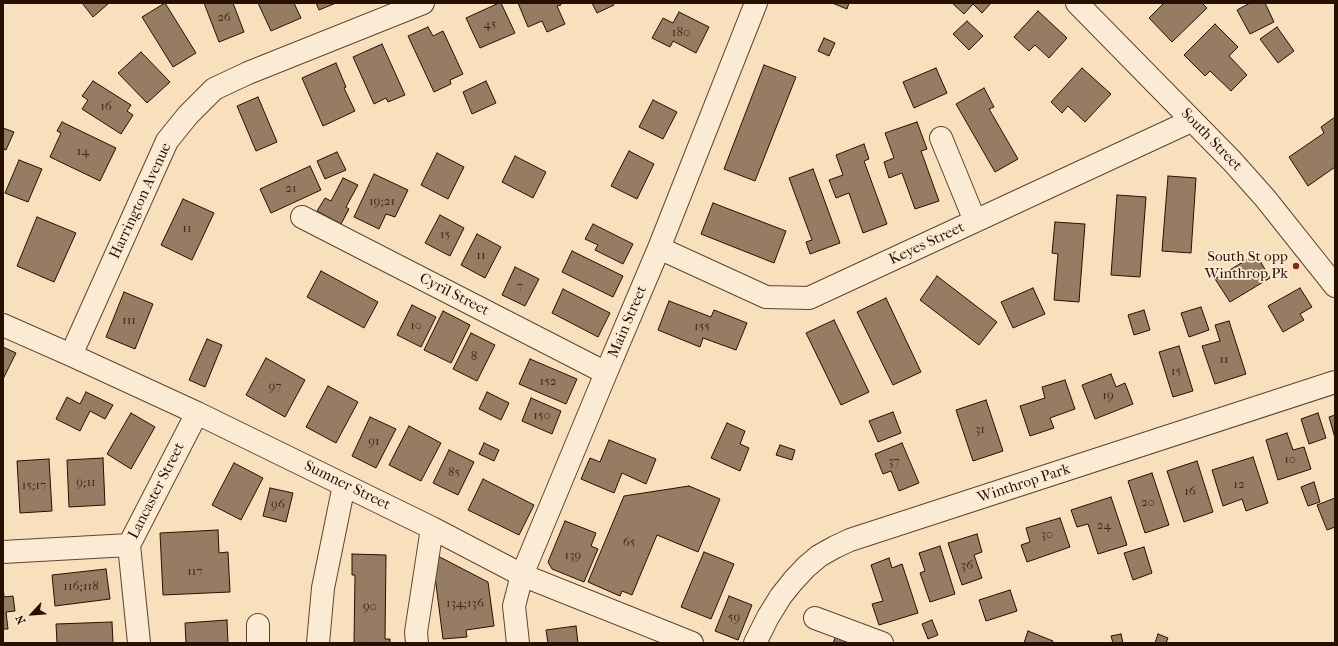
<!DOCTYPE html>
<html>
<head>
<meta charset="utf-8">
<style>
	body { margin:0 }
	#map { position:relative; width:1338px; height:646px; overflow:hidden; background:#f9e0bd; font-family:"IM FELL French Canon",serif }
	canvas { display:block }
	.frame { position:absolute; inset:0; border:4px solid #281000; pointer-events:none }
	.north { position:absolute; left:12px; top:594px; width:40px; height:40px; -webkit-text-stroke:3px #fbebd4; paint-order:stroke; rotate:244deg; font-size:11px; font-weight:700; line-height:16px; text-align:center; color:#281000 }
	.north::after { content:''; display:block; margin:auto; width:14px; height:18px; background:#281000; clip-path:polygon(50% 0,100% 100%,50% 72%,0 100%) }
</style>
</head>
<body>
<div id="map">
<canvas width="1338" height="646"></canvas>
<div class="frame"></div>
<div class="north">N</div>
</div>
<script>
const c = document.querySelector('canvas').getContext('2d');
c.lineJoin = 'round';
function paint(path, color) {
  c.fillStyle = color;
  c.fill(path, 'evenodd');
}
function shape(rows) {
  const path = new Path2D();
  for (const r of rows) {
    path.moveTo(r[0], r[1]);
    for (let i = 2; i < r.length; i += 2) path.lineTo(r[i], r[i + 1]);
  }
  return path;
}
function trace(path, color, width, dash) {
  c.strokeStyle = color;
  c.lineWidth = width;
  c.lineCap = dash ? 'butt' : 'round';
  c.setLineDash(dash || []);
  c.stroke(path);
}
function write(font, color, halo, rows, align = 'center') {
  c.font = font + ' "IM FELL French Canon",serif';
  c.lineWidth = 3.5;
  c.setLineDash([]);
  c.textBaseline = 'middle';
  c.strokeStyle = halo;
  c.fillStyle = color;
  for (const [text, x, y, turn = 0] of rows) {
    c.save();
    c.translate(x, y);
    c.rotate((+turn || 0) * Math.PI / 180);
    c.textAlign = isNaN(turn) ? turn : align;
    if (halo) c.strokeText(text, 0, 0);
    c.fillText(text, 0, 0);
    c.restore();
  }
}
const building = shape([
	[82,3,109,3,93,17,82,3],
	[165,3,196,53,173,67,142,17,165,3],
	[204,3,233,3,244,32,219,42,204,3],
	[258,3,294,3,301,18,271,31,258,3],
	[316,3,336,3,319,10,316,3],
	[499,3,501,3,515,33,480,48,466,18,499,3],
	[518,3,560,3,561,5,557,6,565,24,547,32,542,21,528,27,518,3],
	[592,3,613,3,614,5,597,13,592,3],
	[832,3,849,3,847,9,832,3],
	[952,3,991,3,982,13,973,4,964,14,952,3],
	[1164,3,1202,3,1207,8,1172,42,1149,18,1164,3],
	[1250,3,1265,3,1274,22,1250,34,1237,10,1250,3],
	[1038,11,1067,38,1049,58,1035,45,1029,51,1014,37,1038,11],
	[679,12,709,27,696,53,673,41,670,47,652,38,663,18,673,23,679,12],
	[967,21,983,36,969,50,953,34,967,21],
	[1215,24,1238,47,1229,56,1247,75,1231,91,1210,71,1205,76,1184,55,1215,24],
	[428,27,433,36,443,31,463,74,450,80,451,84,434,92,408,36,428,27],
	[1277,27,1294,51,1278,63,1260,39,1277,27],
	[824,38,835,43,829,56,818,51,824,38],
	[382,44,405,95,388,102,386,98,374,104,353,57,382,44],
	[141,52,170,82,147,103,118,73,141,52],
	[336,63,346,87,344,88,355,111,323,126,302,78,336,63],
	[764,65,796,77,755,181,724,169,764,65],
	[936,68,947,93,914,108,903,82,936,68],
	[1082,68,1111,94,1085,122,1068,106,1062,113,1051,102,1082,68],
	[93,81,131,105,127,111,133,115,121,134,82,109,88,100,82,96,93,81],
	[486,81,496,103,472,114,463,92,486,81],
	[984,88,994,107,989,109,1018,159,995,172,956,104,984,88],
	[258,97,277,142,256,151,237,106,258,97],
	[653,100,677,112,663,139,639,127,653,100],
	[1335,117,1335,167,1308,186,1289,157,1324,133,1321,127,1335,117],
	[62,122,116,148,100,181,50,157,61,133,57,131,62,122],
	[917,122,927,149,921,151,939,201,915,209,902,173,889,178,884,162,894,158,885,133,917,122],
	[3,128,14,132,6,150,3,149,3,128],
	[864,144,869,159,864,161,887,224,863,233,849,193,836,198,829,180,843,175,836,155,864,144],
	[629,151,654,164,637,199,611,186,629,151],
	[337,152,346,170,325,179,317,161,337,152],
	[437,153,464,167,448,199,421,185,437,153],
	[515,156,546,172,533,198,502,182,515,156],
	[19,160,42,169,28,202,5,193,19,160],
	[310,166,321,190,271,213,260,189,310,166],
	[813,169,840,243,810,254,806,242,812,240,789,178,813,169],
	[374,174,408,190,395,217,386,214,379,229,354,217,374,174],
	[1168,176,1196,178,1191,253,1162,251,1168,176],
	[343,178,358,185,346,207,349,209,341,224,317,211,325,198,331,201,343,178],
	[1117,195,1146,197,1140,277,1111,275,1117,195],
	[183,199,214,213,192,260,161,245,183,199],
	[713,203,786,231,774,263,701,234,713,203],
	[440,215,464,228,450,256,425,243,440,215],
	[37,217,76,233,54,282,17,266,37,217],
	[1055,222,1085,224,1079,302,1054,300,1058,254,1052,253,1055,222],
	[593,224,633,244,623,264,595,250,598,245,585,239,593,224],
	[477,234,501,247,485,278,461,265,477,234],
	[572,251,623,276,613,297,562,272,572,251],
	[1256,254,1270,278,1230,302,1215,279,1256,254],
	[515,267,539,279,525,306,502,295,515,267],
	[321,271,378,302,364,328,307,297,321,271],
	[937,276,997,322,979,345,920,300,937,276],
	[1033,288,1045,314,1013,328,1001,302,1033,288],
	[1300,288,1312,307,1300,314,1304,320,1283,332,1268,306,1300,288],
	[563,289,610,313,598,337,552,313,563,289],
	[124,292,153,304,135,349,106,337,124,292],
	[886,298,921,372,893,385,857,312,886,298],
	[669,301,711,317,714,310,747,323,736,350,703,338,700,347,658,330,669,301],
	[412,305,436,317,421,347,397,335,412,305],
	[1201,307,1209,330,1189,337,1181,313,1201,307],
	[1144,310,1150,330,1134,335,1128,315,1144,310],
	[443,311,470,325,451,363,424,350,443,311],
	[834,320,869,392,841,405,806,333,834,320],
	[1229,321,1246,374,1215,384,1202,346,1220,341,1215,325,1229,321],
	[471,333,495,345,477,381,453,369,471,333],
	[207,339,222,345,205,387,189,380,207,339],
	[1179,346,1193,391,1173,397,1159,352,1179,346],
	[3,347,16,353,3,379,3,347],
	[266,358,305,380,285,417,246,395,266,358],
	[530,359,577,379,566,404,519,384,530,359],
	[1111,374,1116,387,1125,383,1133,404,1095,419,1082,385,1111,374],
	[1065,380,1075,409,1050,418,1054,428,1030,436,1020,406,1045,398,1042,387,1065,380],
	[328,386,358,402,336,443,306,427,328,386],
	[86,392,113,405,105,419,90,411,80,431,56,419,67,397,80,404,86,392],
	[487,392,509,403,501,420,479,409,487,392],
	[531,398,561,411,552,434,522,421,531,398],
	[986,400,1003,451,973,461,956,410,986,400],
	[893,412,901,433,878,442,869,421,893,412],
	[131,413,155,427,131,469,107,454,131,413],
	[1318,413,1326,438,1309,444,1301,419,1318,413],
	[1335,415,1335,438,1329,417,1335,415],
	[370,417,396,429,376,468,352,456,370,417],
	[727,423,745,431,740,444,749,448,740,471,711,458,727,423],
	[409,426,441,443,421,481,389,465,409,426],
	[1287,433,1293,450,1304,447,1311,469,1278,480,1266,440,1287,433],
	[609,440,656,459,646,484,622,473,614,493,581,479,590,458,600,462,609,440],
	[484,443,499,450,494,461,479,454,484,443],
	[902,443,919,483,899,491,891,471,883,474,875,454,902,443],
	[780,445,795,450,792,460,776,455,780,445],
	[449,450,474,462,458,495,433,483,449,450],
	[1253,457,1268,503,1246,511,1242,499,1223,506,1212,470,1253,457],
	[103,458,105,505,69,507,67,460,103,458],
	[49,459,52,511,20,513,17,461,49,459],
	[1197,461,1213,512,1184,522,1167,471,1197,461],
	[234,463,263,478,241,520,212,505,234,463],
	[1152,473,1169,525,1145,533,1128,481,1152,473],
	[483,479,534,505,519,535,468,510,483,479],
	[1314,482,1320,502,1308,506,1301,487,1314,482],
	[689,486,720,499,698,552,657,535,632,595,622,591,620,596,588,582,624,496,689,486],
	[270,488,293,493,286,522,263,516,270,488],
	[1111,497,1127,545,1098,554,1088,524,1077,527,1071,510,1111,497],
	[1335,498,1335,527,1327,530,1317,505,1335,498],
	[1060,518,1070,547,1027,562,1021,545,1030,542,1026,528,1060,518],
	[565,521,596,533,591,546,598,549,584,582,552,569,548,562,565,521],
	[218,530,219,553,228,552,230,592,163,595,160,533,218,530],
	[977,534,982,552,974,555,982,578,962,585,948,543,977,534],
	[940,546,955,594,930,602,920,573,925,571,919,553,940,546],
	[1144,547,1152,573,1133,580,1124,553,1144,547],
	[704,552,734,564,711,619,681,607,704,552],
	[432,553,488,582,494,626,466,630,467,637,443,639,432,553],
	[352,554,386,555,385,639,390,639,390,643,354,643,355,575,352,575,352,554],
	[889,558,892,568,902,564,918,613,879,625,872,604,883,601,871,565,889,558],
	[106,569,110,599,55,606,52,575,106,569],
	[3,585,4,597,13,596,15,611,6,612,8,629,3,629,3,585],
	[1010,590,1017,611,986,621,979,600,1010,590],
	[729,596,752,605,738,640,715,631,729,596],
	[227,620,228,643,186,643,185,623,227,620],
	[932,620,938,635,928,639,922,624,932,620],
	[112,622,113,643,57,643,56,624,112,622],
	[576,626,578,643,548,643,546,630,576,626],
	[1028,631,1053,641,1052,643,1024,643,1028,631],
	[837,634,858,643,833,643,837,634],
	[1121,634,1123,643,1113,643,1111,636,1121,634],
	[1158,634,1168,638,1166,643,1155,643,1158,634]
]);
const minor = shape([
	[1077,3,1232,161,1265,198,1335,286],
	[941,138,975,221],
	[302,217,606,373],
	[659,248,766,297,809,298,1191,121],
	[3,325,71,355,197,413,432,528,522,575,692,643],
	[71,355,167,141,188,115,214,89,248,73,423,3],
	[3,552,129,545],
	[815,618,882,643],
	[258,625,258,643],
	[139,643,129,545,197,413],
	[318,643,323,588,344,485],
	[417,643,416,632,432,528],
	[518,643,514,606,522,575,606,373,659,248,756,3],
	[755,643,768,617,781,596,793,581,806,567,819,556,835,547,850,540,1335,382]
]);
const markers = [
	[1296,266,4,"#8f2418"]
];
const numberNames = [
	["26",224,18],
	["45",490,25],
	["180",681,33],
	["16",106,107],
	["14",83,152],
	["21",291,189],
	["19;21",382,202],
	["11",187,229],
	["15",445,235],
	["11",481,256],
	["7",520,287],
	["111",129,321],
	["10",416,326],
	["155",702,327],
	["8",474,357],
	["11",1224,360],
	["15",1176,372],
	["152",548,382],
	["97",275,387],
	["19",1108,396],
	["150",542,416],
	["31",980,430],
	["91",374,442],
	["10",1290,460],
	["37",894,462],
	["85",454,473],
	["9;11",86,483],
	["12",1239,485],
	["15;17",34,486],
	["16",1190,492],
	["20",1148,503],
	["96",278,505],
	["24",1104,526],
	["30",1047,535],
	["65",629,543],
	["139",573,556],
	["36",967,566],
	["117",195,572],
	["116;118",81,587],
	["134;136",465,604],
	["90",370,607],
	["59",734,618]
];
const streetNames = [
	["South Street",1211,140,46],
	["Harrington Avenue",141,201,-65],
	["Keyes Street",927,244,-25],
	["Cyril Street",454,295,27],
	["Main Street",628,322,-67],
	["Winthrop Park",1024,484,-18],
	["Sumner Street",347,486,26],
	["Lancaster Street",157,491,-63]
];
const poiNames = [
	["South St opp",1288,257],
	["Winthrop Pk",1288,274]
];
paint(building, '#957c62');
trace(building, '#281000', 1);
trace(minor, '#5c442f', 24);
trace(minor, '#fbebd4', 22);
for (const [x, y, r, color] of markers) {
  const dot = new Path2D();
  dot.arc(x, y, r, 0, 2 * Math.PI);
  c.fillStyle = color;
  c.fill(dot);
  trace(dot, '#fbebd4', 1.5);
}
write('13px', '#432b18', null, numberNames);
write('15px', '#281000', '#fbebd4', streetNames);
write('15px', '#281000', '#fbebd4', poiNames, 'right');
</script>
</body>
</html>
